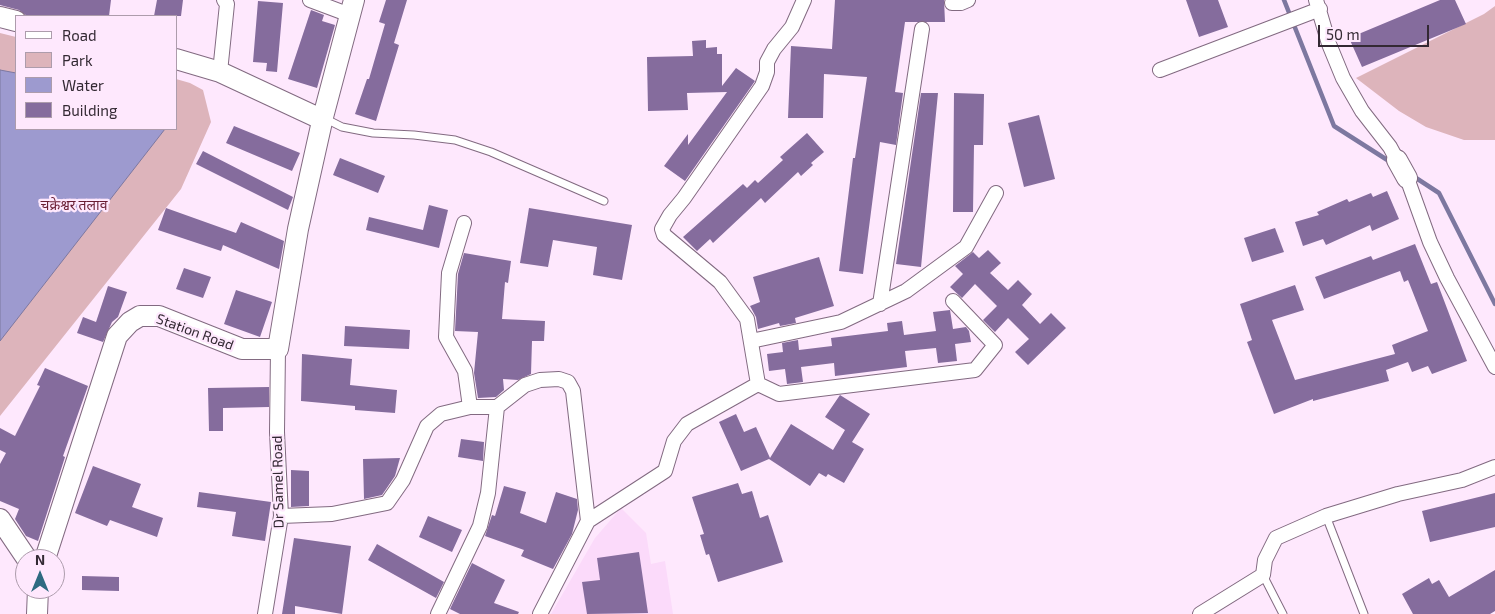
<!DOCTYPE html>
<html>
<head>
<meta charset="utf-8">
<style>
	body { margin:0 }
	#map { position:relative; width:1495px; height:614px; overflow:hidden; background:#fee8fd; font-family:"Exo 2",sans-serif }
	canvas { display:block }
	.legend { position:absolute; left:15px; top:15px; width:162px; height:115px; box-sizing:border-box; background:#fee8fd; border:1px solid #ad9cac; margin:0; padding:6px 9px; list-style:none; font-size:15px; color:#332933 }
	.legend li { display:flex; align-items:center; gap:10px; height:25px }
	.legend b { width:25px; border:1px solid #ad9cac }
	.north { position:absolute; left:15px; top:549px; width:50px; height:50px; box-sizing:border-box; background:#fee8fd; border:1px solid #ad9cac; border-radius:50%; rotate:0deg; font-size:14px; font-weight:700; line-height:20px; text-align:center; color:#332933 }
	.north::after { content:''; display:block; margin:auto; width:18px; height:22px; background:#2e6a81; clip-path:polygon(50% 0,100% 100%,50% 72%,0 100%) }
	.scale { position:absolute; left:1318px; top:25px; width:111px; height:22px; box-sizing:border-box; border:2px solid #332933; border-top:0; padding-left:6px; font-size:15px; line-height:18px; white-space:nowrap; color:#332933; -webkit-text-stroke:4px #fee8fd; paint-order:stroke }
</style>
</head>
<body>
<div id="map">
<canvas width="1495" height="614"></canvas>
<ul class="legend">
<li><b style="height:6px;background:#fff"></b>Road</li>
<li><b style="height:14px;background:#ddb4bb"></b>Park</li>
<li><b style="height:14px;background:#9d9acf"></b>Water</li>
<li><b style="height:14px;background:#856c9d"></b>Building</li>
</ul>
<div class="north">N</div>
<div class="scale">50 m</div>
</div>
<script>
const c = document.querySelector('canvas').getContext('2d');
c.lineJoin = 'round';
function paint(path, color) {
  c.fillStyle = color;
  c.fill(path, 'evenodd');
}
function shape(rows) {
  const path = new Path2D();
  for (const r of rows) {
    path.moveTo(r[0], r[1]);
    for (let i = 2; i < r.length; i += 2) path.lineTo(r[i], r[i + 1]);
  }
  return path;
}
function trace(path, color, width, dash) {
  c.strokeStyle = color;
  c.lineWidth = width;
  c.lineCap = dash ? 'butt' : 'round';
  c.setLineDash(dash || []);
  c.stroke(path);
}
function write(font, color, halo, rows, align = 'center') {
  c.font = font + ' "Exo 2","Noto Sans Devanagari",sans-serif';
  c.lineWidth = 4.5;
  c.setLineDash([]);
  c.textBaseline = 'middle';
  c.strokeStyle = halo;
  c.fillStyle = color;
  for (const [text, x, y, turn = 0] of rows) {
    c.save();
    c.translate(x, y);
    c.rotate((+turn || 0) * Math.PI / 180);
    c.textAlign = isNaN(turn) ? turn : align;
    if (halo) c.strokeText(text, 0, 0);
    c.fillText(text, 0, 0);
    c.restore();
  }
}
const built = shape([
	[621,508,646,533,651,564,665,561,673,614,551,614,595,538]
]);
const green = shape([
	[1495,6,1495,140,1464,140,1426,127,1399,111,1356,78,1484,14],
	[0,33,16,37,16,129,176,129,176,79,190,83,203,90,211,122,181,189,0,416]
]);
const water = shape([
	[0,70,16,73,16,129,165,129,0,341,0,70]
]);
const stream = shape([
	[1284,0,1334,126,1392,163],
	[1413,176,1439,193,1495,304]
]);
const building = shape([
	[0,0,111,0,109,16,27,16,19,10,0,5],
	[157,0,183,0,181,16,154,16],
	[386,0,407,0,394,43,399,45,376,121,355,114,367,79,369,79,385,24,379,22],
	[835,0,944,0,945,22,905,22,895,92,903,93,896,145,880,142,863,274,839,271,853,158,855,158,867,77,824,74,823,118,788,118,791,46,832,49],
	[1186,0,1218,0,1228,27,1199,37],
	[1440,0,1455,0,1466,24,1362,67,1349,38],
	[258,1,283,3,277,72,266,71,267,63,253,62],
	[311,10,324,15,322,21,335,25,317,88,288,79],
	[706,40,706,48,717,47,717,54,722,54,722,86,736,68,755,81,685,181,664,166,688,134,688,145,727,92,687,93,688,110,648,111,647,57,693,56,692,41],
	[921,93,938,93,921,267,896,264],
	[954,93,984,94,983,145,974,145,973,212,953,212],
	[1039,115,1055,179,1024,187,1008,123],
	[234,126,300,153,292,171,226,143],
	[807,133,824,152,811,163,813,165,801,176,798,172,765,203,761,198,713,243,710,239,697,251,683,237,743,184,747,188,755,180,758,183,783,160,780,157],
	[203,151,293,197,288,210,196,164],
	[340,158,385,176,378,193,333,175],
	[1387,191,1399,219,1372,231,1370,225,1326,245,1323,239,1303,246,1295,222,1319,215,1317,212,1347,199,1349,202,1371,193,1373,197],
	[429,205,448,210,439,248,366,230,369,217,423,230],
	[166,208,236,233,241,222,284,241,279,269,223,245,221,251,158,230],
	[529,208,632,225,622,280,593,275,597,247,553,240,548,267,520,263],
	[1275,228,1284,252,1252,262,1244,238],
	[1415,244,1431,284,1437,282,1467,361,1432,374,1428,366,1412,372,1408,362,1386,370,1389,381,1313,401,1313,399,1274,414,1247,342,1252,340,1240,304,1295,285,1304,310,1272,320,1295,380,1395,354,1392,345,1428,331,1408,280,1404,282,1400,271,1324,299,1315,277,1371,256,1373,260],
	[988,250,1001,263,990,273,1008,290,1018,280,1032,294,1022,305,1040,324,1051,313,1066,328,1028,365,1015,352,1029,339,1008,318,995,332,983,320,997,306,975,284,962,298,950,287,963,274,955,266,973,252,979,258],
	[464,253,511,261,508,283,505,282,502,319,545,321,544,341,532,341,531,374,518,380,503,379,504,390,496,397,478,398,474,373,478,332,455,331,458,274],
	[819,257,834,306,795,318,796,323,780,326,779,323,758,329,756,317,750,306,760,302,753,277],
	[184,268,211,277,203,298,176,289],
	[108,286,127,292,118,317,112,322,103,342,77,333,83,317,96,322],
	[236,290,272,302,260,337,224,324],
	[950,310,953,329,966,327,969,331,971,342,955,344,957,361,938,363,936,348,905,351,907,367,835,376,834,363,801,367,803,382,787,384,785,369,769,371,767,354,783,352,782,343,798,340,799,350,832,346,831,338,888,331,887,323,902,321,904,335,936,331,933,312],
	[345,326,410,330,409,349,344,346],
	[302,354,352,359,350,385,397,390,395,413,355,410,355,406,301,401],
	[45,368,88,386,63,456,65,457,38,541,26,536,15,519,19,509,0,501,0,464,6,453,0,450,0,428,15,436,40,386,37,385],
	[269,387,269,407,223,408,223,431,209,431,208,388],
	[840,395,870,414,852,442,864,449,844,483,828,474,826,477,819,473,810,486,769,459,741,471,719,422,736,414,744,432,756,427,770,458,791,424,833,450,845,430,825,417],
	[461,439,484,442,483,461,458,457],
	[400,458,395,476,382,495,364,499,363,459],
	[93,466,141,484,132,507,163,518,157,537,110,520,107,526,75,513],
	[291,470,309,471,309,506,291,507],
	[738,483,742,494,752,491,760,518,768,515,783,562,718,582,709,554,706,555,700,535,704,534,692,497],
	[504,486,526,492,520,513,546,523,556,492,577,499,578,510,572,534,553,569,521,556,524,550,485,536,492,515,495,516],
	[199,492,271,502,265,541,232,536,236,512,197,507],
	[1495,493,1495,527,1430,542,1422,511],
	[428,516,462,530,452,552,419,537],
	[294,538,351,546,342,614,295,606,295,614,282,614],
	[377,544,444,582,436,598,368,560],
	[639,552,648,613,587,614,582,582,600,580,597,558],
	[472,563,505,580,494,603,519,612,518,614,460,614,450,609],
	[1495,570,1495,611,1490,614,1413,614,1402,594,1429,578,1432,584,1439,580,1449,597],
	[82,576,119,577,119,591,82,590]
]);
const lane = shape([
	[324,118,342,127,373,133,414,135,455,140,491,152,604,201],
	[1326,516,1364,614],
	[1263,575,1283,614]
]);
const street = shape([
	[310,0,350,15],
	[1316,0,1329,44,1343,78,1362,111,1390,147,1397,160],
	[952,3,961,3,968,0],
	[1160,70,1320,9],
	[220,72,227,4,224,0],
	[1407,178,1430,242,1447,278,1495,367],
	[464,223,449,273,446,337,465,371,470,407],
	[880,304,922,29],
	[751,341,841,322,906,291,966,247,996,193],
	[758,384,779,394,975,370,995,345,953,301],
	[281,516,332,514,387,503,403,480,427,426,441,414,470,407,497,407],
	[265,614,281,516,277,432,278,349],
	[438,614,480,526,488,493,497,407,525,385,540,380,559,379,568,382,573,391,588,521],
	[540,614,588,521,665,471,674,441,687,424,758,384,747,319,720,282,664,235,662,229,670,215,684,198,762,86,767,72,767,62,774,49,792,27,804,0],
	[1200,614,1263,575,1265,560,1276,538,1326,516,1398,494,1462,480,1495,467]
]);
const secondary = shape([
	[0,17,16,21],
	[176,59,220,72,323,120],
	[1397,160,1407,178],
	[0,519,27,559],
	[45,559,117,336,130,322,140,316,159,316,242,349,278,349,298,229,323,117,354,0],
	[37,614,38,589]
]);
const parkNames = [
	["चक्रेश्वर तलाव",74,205]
];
const streetNames = [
	["Station Road",195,332,20],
	["Dr Samel Road",278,482,-91]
];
paint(built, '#fbdafa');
paint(green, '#ddb4bb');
paint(water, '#9d9acf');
trace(water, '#7d78a0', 1);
trace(stream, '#7d78a0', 4.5);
paint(building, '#856c9d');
trace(lane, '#826a81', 9);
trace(street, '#826a81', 16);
trace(secondary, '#826a81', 22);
trace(lane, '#fff', 7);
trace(street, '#fff', 14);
trace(secondary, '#fff', 20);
write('14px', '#691d33', '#fee8fd', parkNames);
write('14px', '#332933', '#fee8fd', streetNames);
</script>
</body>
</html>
